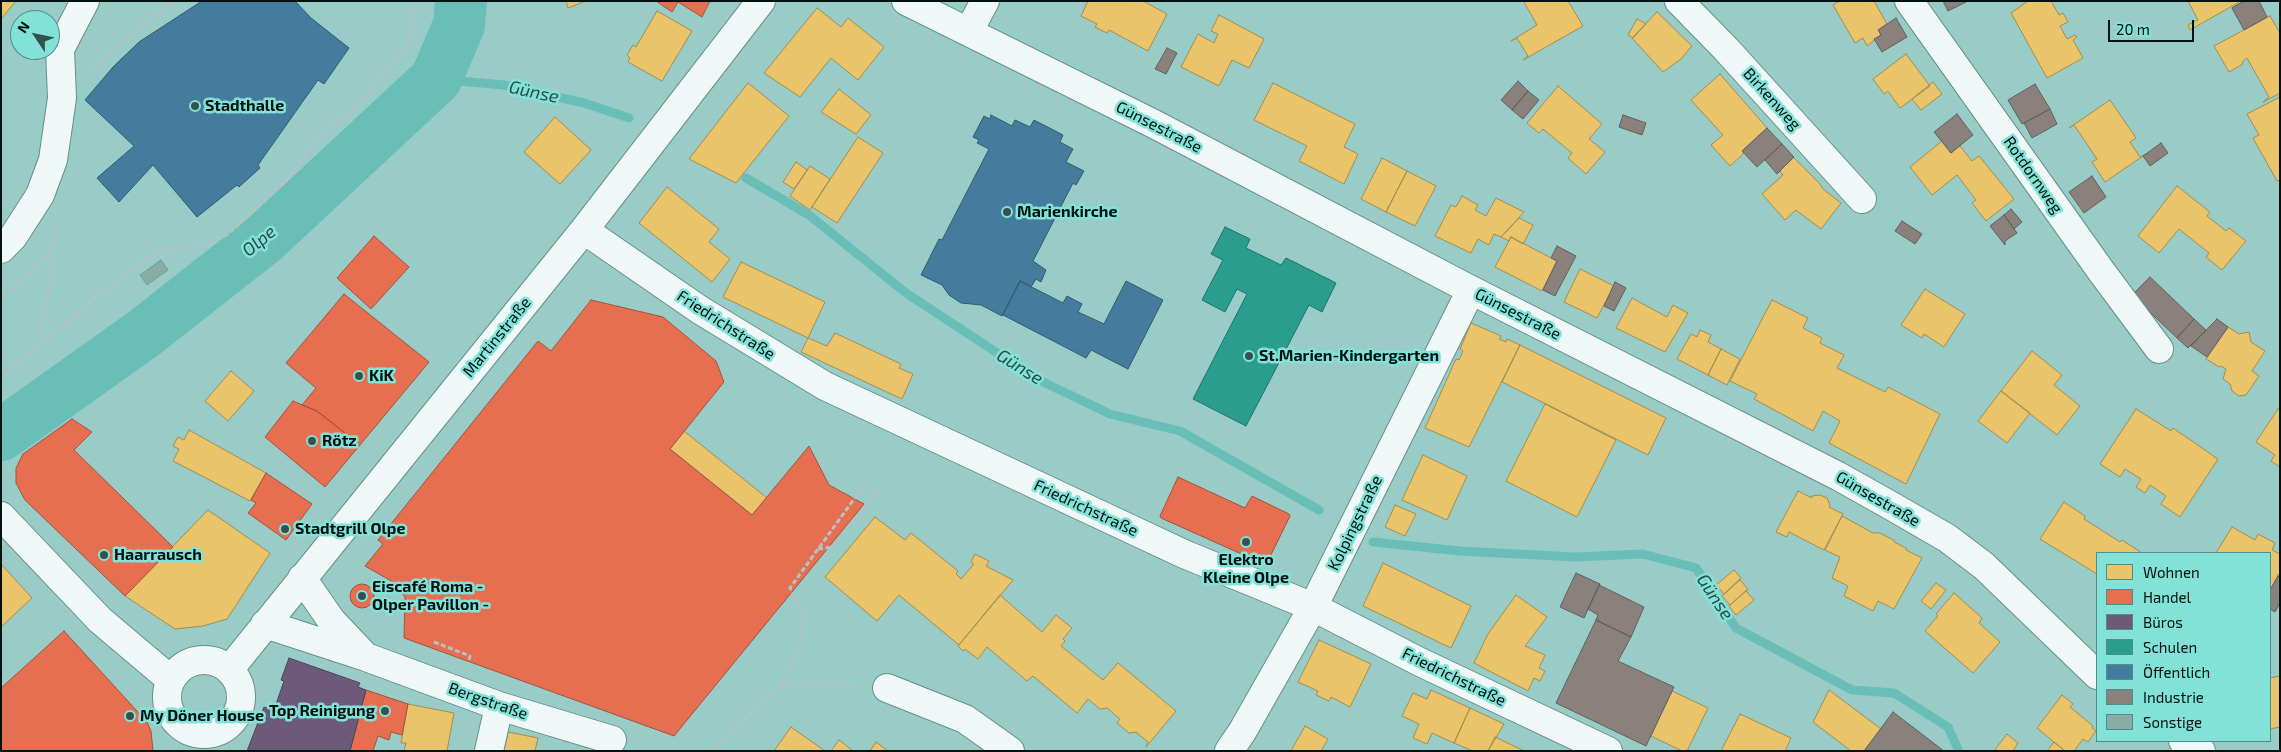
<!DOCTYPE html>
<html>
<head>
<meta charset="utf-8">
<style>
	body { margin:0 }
	#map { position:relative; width:2281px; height:752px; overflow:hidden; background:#99ccc7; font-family:"Exo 2",sans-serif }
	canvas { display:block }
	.frame { position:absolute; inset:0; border:2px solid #00110f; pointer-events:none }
	.legend { position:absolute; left:2096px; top:552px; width:175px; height:190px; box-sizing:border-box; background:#83e2d8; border:1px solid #4f8e88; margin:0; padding:6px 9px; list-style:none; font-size:15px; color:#00110f }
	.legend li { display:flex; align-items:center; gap:10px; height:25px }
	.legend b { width:25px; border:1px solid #4f8e88 }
	.north { position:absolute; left:10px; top:10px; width:50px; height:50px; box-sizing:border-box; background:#83e2d8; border:1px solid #4f8e88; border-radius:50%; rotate:304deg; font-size:14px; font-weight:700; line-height:20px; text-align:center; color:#00110f }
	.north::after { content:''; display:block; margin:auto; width:18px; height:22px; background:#36524f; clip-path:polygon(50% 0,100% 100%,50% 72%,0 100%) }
	.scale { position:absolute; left:2108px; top:20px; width:86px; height:22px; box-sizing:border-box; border:2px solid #00110f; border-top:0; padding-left:6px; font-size:15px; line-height:18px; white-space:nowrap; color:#00110f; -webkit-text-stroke:4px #83e2d8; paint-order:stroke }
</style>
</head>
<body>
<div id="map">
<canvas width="2281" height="752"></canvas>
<div class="frame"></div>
<ul class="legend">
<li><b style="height:14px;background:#e9c46a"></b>Wohnen</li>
<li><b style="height:14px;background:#e76f51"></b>Handel</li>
<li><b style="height:14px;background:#6d597a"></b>Büros</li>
<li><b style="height:14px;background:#2a9d8f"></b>Schulen</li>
<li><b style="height:14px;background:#457b9d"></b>Öffentlich</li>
<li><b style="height:14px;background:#8a817c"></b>Industrie</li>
<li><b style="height:14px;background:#87ada5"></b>Sonstige</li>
</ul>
<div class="north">N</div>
<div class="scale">20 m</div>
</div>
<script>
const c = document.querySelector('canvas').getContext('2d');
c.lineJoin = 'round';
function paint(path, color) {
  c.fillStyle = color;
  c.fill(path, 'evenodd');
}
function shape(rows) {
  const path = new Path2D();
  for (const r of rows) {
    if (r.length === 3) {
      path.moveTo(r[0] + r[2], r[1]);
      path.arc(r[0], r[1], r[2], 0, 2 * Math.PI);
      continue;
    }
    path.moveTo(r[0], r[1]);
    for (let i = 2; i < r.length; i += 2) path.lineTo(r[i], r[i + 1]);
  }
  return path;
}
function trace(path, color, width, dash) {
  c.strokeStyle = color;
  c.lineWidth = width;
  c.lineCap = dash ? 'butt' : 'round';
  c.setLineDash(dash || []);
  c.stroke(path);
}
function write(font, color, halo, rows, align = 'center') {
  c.font = font + ' "Exo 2",sans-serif';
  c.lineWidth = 5;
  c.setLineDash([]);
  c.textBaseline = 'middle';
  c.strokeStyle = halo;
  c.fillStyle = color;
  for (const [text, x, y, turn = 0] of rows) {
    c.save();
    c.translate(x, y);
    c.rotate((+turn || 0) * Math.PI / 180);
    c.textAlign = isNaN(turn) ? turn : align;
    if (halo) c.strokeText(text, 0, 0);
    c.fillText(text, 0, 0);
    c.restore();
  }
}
const homes = shape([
	[1,1,16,1,1,19,1,1],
	[566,1,586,1,568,8,566,1],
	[1088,1,1143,1,1167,14,1148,51,1109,30,1107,33,1095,27,1097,24,1081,16,1088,1],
	[1525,1,1568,1,1583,26,1523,60,1528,56,1517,38,1511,41,1537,25,1524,2,1525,1],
	[1840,1,1874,1,1887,24,1878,30,1881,35,1867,46,1863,38,1855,43,1833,5,1840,1],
	[2028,1,2051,1,2059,15,2063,13,2068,22,2060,26,2067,39,2075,35,2077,37,2073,40,2083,58,2047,78,2011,13,2028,1],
	[2188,1,2241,1,2190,30,2188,25,2198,20,2188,1],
	[817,8,841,27,848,18,884,47,858,80,831,58,800,97,764,73,817,8],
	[657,11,692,31,662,81,628,62,630,58,627,55,633,45,636,47,657,11],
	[1657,12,1692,46,1681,59,1663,72,1632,38,1657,12],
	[1219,15,1264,39,1249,68,1232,60,1219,86,1181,67,1198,34,1214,43,1218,34,1211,31,1219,15],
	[2270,16,2280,33,2280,93,2263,102,2269,97,2247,58,2242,62,2243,64,2229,72,2214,46,2270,16],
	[1637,19,1646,24,1633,38,1628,35,1637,19],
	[1906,54,1930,86,1900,108,1888,91,1884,94,1873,79,1906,54],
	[1720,74,1767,128,1742,151,1744,153,1730,166,1711,145,1723,135,1691,100,1720,74],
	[1933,82,1942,94,1921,110,1912,99,1933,82],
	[748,83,789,116,736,183,689,159,748,83],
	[1273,83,1355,124,1344,147,1358,154,1344,184,1299,161,1307,146,1254,120,1273,83],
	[1558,86,1602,124,1589,139,1605,152,1586,174,1568,158,1572,153,1543,129,1539,133,1527,123,1558,86],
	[839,89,871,115,856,134,821,112,839,89],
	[2280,97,2280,180,2277,181,2253,138,2259,135,2247,114,2280,97],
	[2110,100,2136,138,2130,142,2140,157,2146,154,2105,182,2092,162,2097,159,2074,125,2069,128,2110,100],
	[555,117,591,150,560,184,524,152,555,117],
	[858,137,883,153,837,223,812,207,858,137],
	[1942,141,1951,153,1960,146,1972,161,1979,156,2014,199,1986,221,1972,203,1976,200,1957,175,1932,195,1910,167,1942,141],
	[1793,157,1820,184,1823,189,1841,203,1821,229,1796,210,1785,220,1762,194,1783,175,1780,171,1793,157],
	[1382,158,1407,171,1386,212,1361,199,1382,158],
	[796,162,807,170,794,189,783,182,796,162],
	[810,166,830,179,810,210,790,196,810,166],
	[1407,171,1436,186,1415,226,1386,212,1407,171],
	[2177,186,2210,212,2207,216,2226,231,2229,228,2246,241,2222,270,2206,257,2209,253,2179,229,2159,253,2138,236,2177,186],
	[667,187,719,229,709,242,730,259,712,282,639,223,667,187],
	[1462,196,1478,205,1475,210,1486,216,1496,198,1524,212,1501,237,1494,234,1489,245,1478,239,1471,253,1435,236,1451,205,1456,207,1462,196],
	[1519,218,1533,225,1523,244,1511,237,1509,241,1501,237,1519,218],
	[1511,237,1557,261,1542,291,1495,267,1511,237],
	[741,262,825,302,808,338,723,297,741,262],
	[1580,269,1614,286,1597,318,1564,302,1580,269],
	[1925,289,1965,314,1944,347,1924,334,1922,338,1901,325,1925,289],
	[1632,298,1667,317,1673,305,1688,313,1665,352,1616,328,1632,298],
	[1772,300,1808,318,1803,328,1822,338,1820,343,1844,355,1837,368,1885,392,1888,387,1940,414,1906,484,1829,443,1840,421,1823,411,1813,431,1754,399,1757,394,1730,381,1772,300],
	[1471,323,1501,336,1499,339,1506,342,1507,339,1520,345,1469,447,1425,428,1456,359,1459,360,1463,351,1460,349,1471,323],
	[2228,327,2239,334,2249,332,2251,342,2265,351,2252,371,2259,376,2246,395,2239,396,2232,391,2230,384,2223,379,2226,369,2221,366,2219,367,2206,359,2228,327],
	[1700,330,1711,335,1708,342,1721,349,1708,375,1677,359,1691,334,1697,337,1700,330],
	[835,333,901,364,899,368,913,374,902,399,801,352,808,338,827,346,835,333],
	[1520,345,1666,418,1648,455,1502,382,1520,345],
	[1721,349,1740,359,1727,385,1708,375,1721,349],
	[2032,351,2062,375,2054,385,2080,406,2057,435,2001,391,2032,351],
	[231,371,254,391,228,421,205,401,231,371],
	[2001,391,2030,413,2007,443,1978,421,2001,391],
	[1545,404,1616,440,1577,517,1506,481,1545,404],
	[2136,409,2171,431,2173,428,2218,459,2180,517,2161,504,2166,496,2150,485,2145,493,2136,487,2141,479,2125,469,2120,477,2100,464,2136,409],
	[2278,409,2280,410,2280,467,2271,461,2275,455,2256,442,2278,409],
	[189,430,266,473,250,501,173,461,179,449,173,446,178,437,184,440,189,430],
	[684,431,767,498,752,515,670,449,684,431],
	[1423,455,1467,476,1447,520,1402,500,1423,455],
	[1798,491,1812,498,1812,496,1820,495,1827,498,1830,505,1829,507,1843,514,1824,550,1789,532,1787,537,1776,532,1798,491],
	[2064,502,2085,516,2084,519,2120,542,2122,540,2142,553,2097,553,2097,574,2040,539,2064,502],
	[1395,505,1416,514,1405,536,1385,527,1395,505],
	[208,510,270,553,227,619,203,626,175,629,125,596,208,510],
	[1842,516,1873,533,1880,533,1895,541,1894,542,1906,548,1906,550,1922,558,1894,609,1878,601,1873,611,1844,596,1848,586,1832,578,1840,557,1825,550,1842,516],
	[875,517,905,540,911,533,958,571,956,574,961,579,974,564,971,562,975,554,989,561,986,566,1013,580,959,645,899,595,877,621,825,577,875,517],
	[2232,527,2255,540,2258,534,2275,543,2272,550,2280,554,2280,572,2270,590,2270,553,2216,553,2232,527],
	[1383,563,1471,606,1451,648,1363,606,1383,563],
	[1,564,32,598,1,627,1,564],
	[1734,570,1741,578,1724,594,1716,585,1734,570],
	[1740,580,1748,589,1730,605,1722,596,1740,580],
	[1936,583,1946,590,1931,609,1921,601,1936,583],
	[1746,591,1754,600,1736,615,1729,606,1746,591],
	[1954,593,1982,618,1979,623,2000,642,1973,673,1925,631,1938,616,1936,614,1954,593],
	[1000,595,1042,632,1056,615,1072,628,1063,639,1065,641,1061,646,1103,680,1118,663,1176,711,1146,747,1148,742,1136,732,1129,733,1117,723,1120,719,1107,708,1100,709,1088,699,1077,713,1033,676,1027,681,987,647,978,659,965,649,963,651,958,646,1000,595],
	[1516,595,1547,617,1525,646,1545,655,1539,668,1545,671,1540,681,1534,678,1528,691,1474,663,1488,634,1516,595],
	[1319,640,1371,664,1350,707,1331,697,1329,701,1316,695,1318,691,1298,682,1319,640],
	[2280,676,2280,727,2270,729,2270,678,2280,676],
	[1431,690,1470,708,1454,743,1432,733,1427,744,1413,738,1419,724,1402,716,1413,693,1427,699,1431,690],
	[1829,690,1881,729,1864,751,1851,751,1813,722,1829,690],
	[1672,691,1708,708,1687,751,1682,751,1651,736,1672,691],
	[2062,695,2073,704,2070,707,2093,726,2092,728,2096,731,2088,742,2083,739,2074,751,2065,751,2037,728,2062,695],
	[408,704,454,713,447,751,404,751,406,743,401,743,408,704],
	[1470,708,1504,724,1488,751,1473,751,1454,743,1470,708],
	[1740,714,1791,738,1785,751,1721,751,1740,714],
	[1305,726,1328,739,1321,751,1291,751,1305,726],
	[791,727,825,751,774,751,791,727],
	[508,732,538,738,535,751,504,751,508,732],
	[2007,734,2018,743,2013,751,1994,751,2007,734],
	[1495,737,1524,751,1488,751,1495,737],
	[839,740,853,751,831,751,839,740],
	[876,742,888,751,870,751,876,742],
	[2054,742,2065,751,2047,751,2054,742]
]);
const shops = shape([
	[656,1,710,1,702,17,678,2,672,12,656,1],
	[374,236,409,267,371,309,337,278,374,236],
	[344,294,429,362,360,445,317,411,302,405,316,388,286,363,344,294],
	[591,300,663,317,716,361,724,382,670,449,752,515,809,446,829,485,864,504,674,736,404,638,405,597,393,582,365,566,383,544,378,540,538,341,551,351,591,300],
	[293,401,317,411,360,445,325,487,265,437,293,401],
	[72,419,92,432,74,450,173,547,125,596,25,500,16,483,16,468,23,454,72,419],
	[266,473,312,504,286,540,248,513,256,503,251,500,266,473],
	[1178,477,1245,508,1252,496,1289,514,1290,516,1266,565,1161,518,1160,516,1178,477],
	[362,596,12],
	[64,631,147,722,151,731,153,751,1,751,1,688,64,631],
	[366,690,408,704,402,735,391,732,389,740,378,736,373,751,350,751,366,690]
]);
const offices = shape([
	[289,658,360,683,358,687,366,690,350,751,247,751,264,707,274,710,284,681,281,680,289,658]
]);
const schools = shape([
	[1225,227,1250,239,1246,248,1281,265,1286,258,1336,283,1322,312,1309,305,1246,426,1193,399,1247,294,1237,289,1225,312,1202,300,1223,260,1211,254,1225,227]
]);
const public = shape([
	[202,1,295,1,311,18,349,48,324,84,318,80,258,165,260,168,239,187,237,185,197,217,153,165,119,202,97,178,134,146,85,100,113,67,139,42,202,1],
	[991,115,1012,126,1015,120,1030,127,1034,120,1063,135,1060,142,1073,149,1066,162,1084,171,1076,185,1073,183,1033,261,1046,270,1041,282,1036,279,1031,287,1020,281,1002,316,981,305,961,303,949,295,942,285,921,275,939,239,942,240,989,149,977,143,979,140,973,137,984,116,990,119,991,115],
	[1020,281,1063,303,1067,296,1082,304,1078,312,1104,324,1126,281,1163,300,1128,369,1091,350,1086,358,1003,315,1020,281]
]);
const industry = shape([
	[1943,1,1968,1,1948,11,1943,1],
	[2244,1,2259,1,2267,17,2244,30,2232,8,2244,1],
	[1896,18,1907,37,1882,52,1874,39,1881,35,1878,30,1896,18],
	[1167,48,1177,53,1166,74,1155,69,1167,48],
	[1518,81,1528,91,1512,110,1501,100,1518,81],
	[2035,84,2050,109,2022,124,2008,100,2035,84],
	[1528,91,1539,100,1523,119,1512,110,1528,91],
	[2050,109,2057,124,2032,138,2024,123,2050,109],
	[1957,114,1973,135,1951,153,1934,132,1957,114],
	[1623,115,1646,123,1642,135,1619,127,1623,115],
	[1767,128,1782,144,1757,167,1742,151,1767,128],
	[2161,143,2168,153,2150,166,2143,156,2161,143],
	[1782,144,1794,157,1777,174,1765,160,1782,144],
	[2092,176,2106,197,2084,213,2069,192,2092,176],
	[2011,209,2022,222,2014,229,2004,215,2011,209],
	[2004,215,2017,233,2005,241,2005,245,1990,226,2004,215],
	[1902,221,1922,234,1915,244,1895,231,1902,221],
	[1557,246,1576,256,1555,296,1543,290,1557,261,1551,258,1557,246],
	[2150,277,2194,319,2177,338,2132,295,2150,277],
	[1615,282,1626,288,1614,311,1604,306,1615,282],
	[2194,319,2206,330,2188,348,2177,338,2194,319],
	[2217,319,2228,327,2207,357,2191,346,2217,319],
	[1576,573,1600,584,1584,618,1560,607,1576,573],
	[2278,576,2280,578,2280,603,2275,612,2270,609,2270,590,2278,576],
	[1599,585,1644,607,1631,637,1596,620,1598,615,1588,609,1599,585],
	[1596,620,1631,637,1618,661,1674,687,1646,746,1556,703,1596,620],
	[1893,712,1944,751,1864,751,1893,712]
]);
const stream = shape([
	[436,79,504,85,584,103,629,118],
	[746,178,809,215,906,293,1037,379,1110,414,1180,431,1319,510],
	[1373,542,1460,551,1575,557,1643,554,1696,568,1736,628,1852,690,1894,693,1948,727,1959,751]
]);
const river = shape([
	[1,435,143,334,264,239,436,79,459,25,461,1]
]);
const building = shape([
	[161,260,168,270,147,285,140,275,161,260]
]);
const path = shape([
	[91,71,133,32,175,1],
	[1,299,50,253,57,234,56,225],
	[41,344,41,325,52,273,50,254],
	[1,377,90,302,157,251,208,245,228,234,284,183,318,140,366,96,388,69,408,43,417,1],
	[818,549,832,547,881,488],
	[434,642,470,656,468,664],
	[779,687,800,645,804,617,790,588,867,481],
	[711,751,779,687,860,687]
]);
const minor = shape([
	[906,1,1154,124,1471,290,1838,476,1888,504,1947,538,1984,566,2097,675],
	[1679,1,1726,49,1862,199],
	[1909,1,2101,271,2159,349],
	[969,31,985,1],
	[584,230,700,310,825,386,1184,554,1313,607,1420,662,1608,751],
	[1,249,13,237,40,195,53,160,62,98,60,49,85,1],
	[1,516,100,620,171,680],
	[302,578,331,620,365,656],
	[265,624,366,657,499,706,612,740],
	[204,697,37],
	[229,670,584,230,761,1],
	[887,688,965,719,1010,751],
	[2183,741,2201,751],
	[489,751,499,706],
	[1229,751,1242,732,1313,607,1471,290]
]);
const markers = [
	[195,106,5,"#36524f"],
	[1007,212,5,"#36524f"],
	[1249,356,5,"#36524f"],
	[359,376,5,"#36524f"],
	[312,441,5,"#36524f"],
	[285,529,5,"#36524f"],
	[1246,542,5,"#36524f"],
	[104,555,5,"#36524f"],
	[362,596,5,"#36524f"],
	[385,711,5,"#36524f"],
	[130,716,5,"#36524f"]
];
const streetNames = [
	["Birkenweg",1772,99,48],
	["Günsestraße",1159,127,27],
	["Rotdornweg",2033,175,55],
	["Günsestraße",1518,314,27],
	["Friedrichstraße",726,325,33],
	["Martinstraße",497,337,-51],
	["Günsestraße",1878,499,30],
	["Friedrichstraße",1086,508,25],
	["Kolpingstraße",1355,523,-64],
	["Friedrichstraße",1454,677,26],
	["Bergstraße",488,701,19]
];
const poiNames = [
	["Stadthalle",205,106],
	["Marienkirche",1017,212],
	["St.Marien-Kindergarten",1259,356],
	["KiK",369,376],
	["Rötz",322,441],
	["Stadtgrill Olpe",295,529],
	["Haarrausch",114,555],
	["Elektro",1246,560,"center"],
	["Kleine Olpe",1246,578,"center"],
	["Eiscafé Roma -",372,587],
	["Olper Pavillon -",372,605],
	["Top Reinigung",375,711,"right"],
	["My Döner House",140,716]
];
const waterNames = [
	["Günse",534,92,12],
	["Olpe",259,241,-40],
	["Günse",1020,367,32],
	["Günse",1715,597,56]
];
paint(homes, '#e9c46a');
trace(homes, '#a38e4f', 1);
paint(shops, '#e76f51');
trace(shops, '#a2533d', 1);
paint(offices, '#6d597a');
trace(offices, '#4c435a', 1);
paint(schools, '#2a9d8f');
trace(schools, '#1d7369', 1);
paint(public, '#457b9d');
trace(public, '#305b72', 1);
paint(industry, '#8a817c');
trace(industry, '#615f5b', 1);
trace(stream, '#69bfb7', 9);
trace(river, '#69bfb7', 52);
paint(building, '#87ada5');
trace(building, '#759c94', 1);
trace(minor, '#64908c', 30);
trace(path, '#b4c2c0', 3, [5, 2.5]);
trace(minor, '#f0f7f7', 28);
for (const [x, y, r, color] of markers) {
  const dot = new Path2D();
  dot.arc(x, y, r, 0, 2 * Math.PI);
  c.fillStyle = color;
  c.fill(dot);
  trace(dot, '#83e2d8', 2);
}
write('16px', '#00110f', '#83e2d8', streetNames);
write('bold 16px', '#00110f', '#83e2d8', poiNames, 'left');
write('italic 18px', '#2b4b47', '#83e2d8', waterNames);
</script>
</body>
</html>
